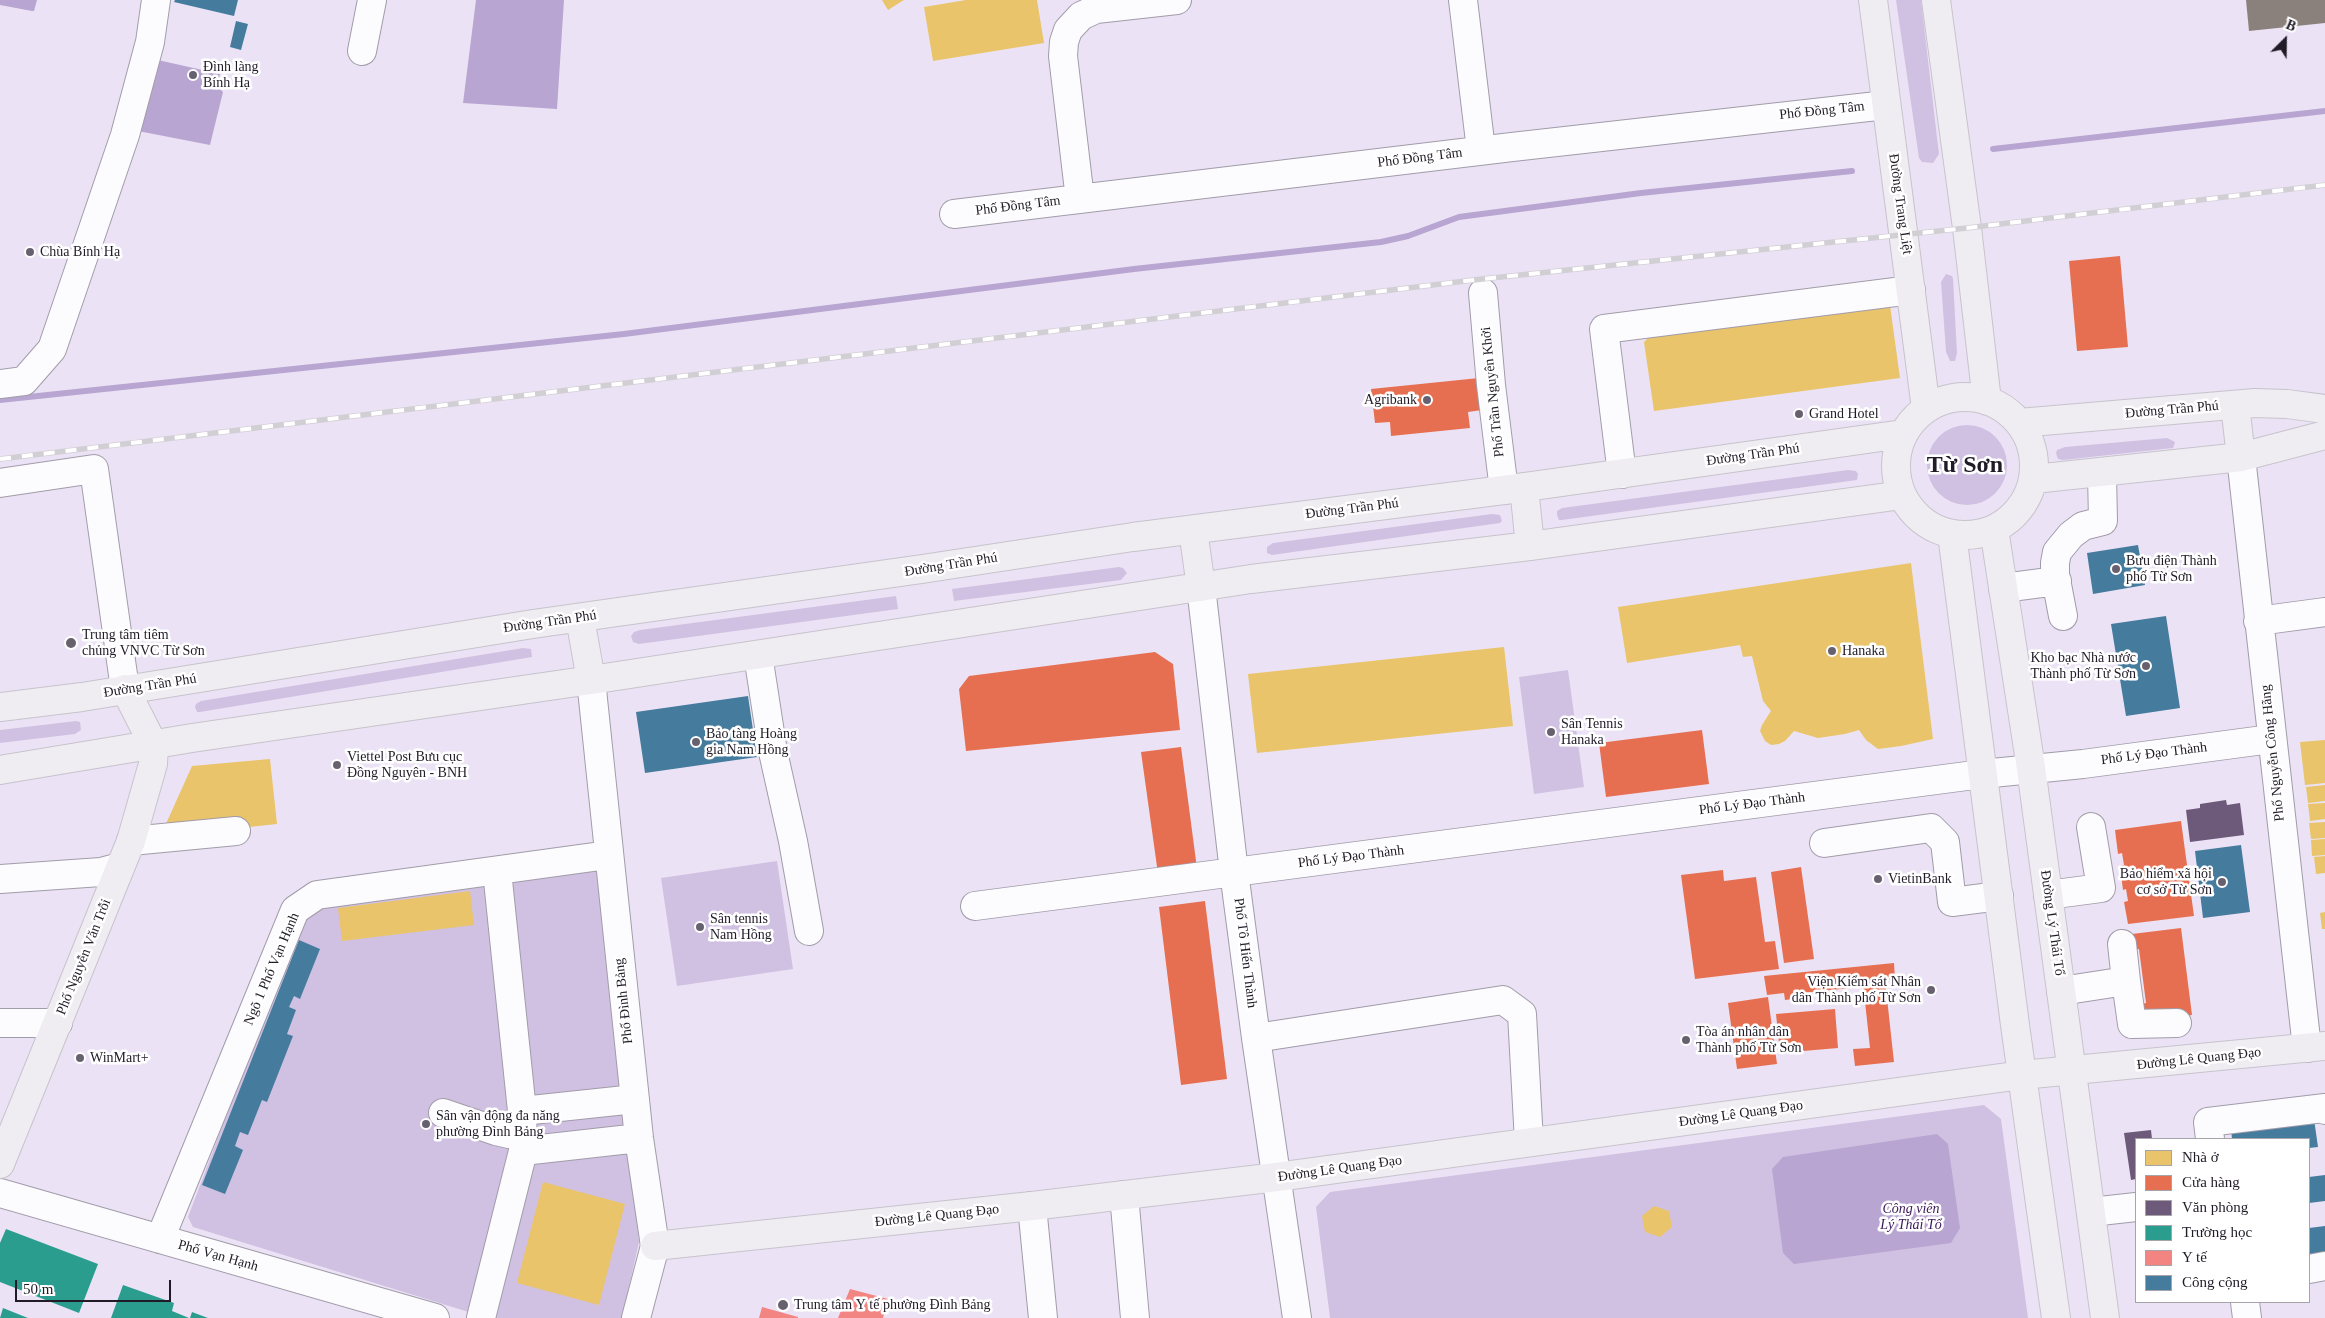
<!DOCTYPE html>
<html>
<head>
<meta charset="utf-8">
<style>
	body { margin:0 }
	#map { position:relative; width:2325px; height:1318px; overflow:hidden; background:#ebe3f5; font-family:"Times New Roman",serif }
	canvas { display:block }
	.legend { position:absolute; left:2135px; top:1138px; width:175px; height:165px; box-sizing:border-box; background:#fff; border:1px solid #a6a4a9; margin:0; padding:6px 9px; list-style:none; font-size:15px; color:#201b27 }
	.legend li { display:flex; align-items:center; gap:10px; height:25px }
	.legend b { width:25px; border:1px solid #a6a4a9 }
	.north { position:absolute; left:2260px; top:15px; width:50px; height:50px; -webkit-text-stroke:4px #fff; paint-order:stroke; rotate:23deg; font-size:14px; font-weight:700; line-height:20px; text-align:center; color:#201b27 }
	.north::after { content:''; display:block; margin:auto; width:18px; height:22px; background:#201b27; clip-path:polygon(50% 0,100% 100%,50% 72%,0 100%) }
	.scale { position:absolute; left:15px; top:1280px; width:156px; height:22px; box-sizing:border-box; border:2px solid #201b27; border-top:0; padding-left:6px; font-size:15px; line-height:18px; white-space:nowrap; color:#201b27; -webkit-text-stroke:4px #fff; paint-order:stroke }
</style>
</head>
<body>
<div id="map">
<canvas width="2325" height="1318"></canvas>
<ul class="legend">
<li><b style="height:14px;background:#e9c46a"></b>Nhà ở</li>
<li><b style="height:14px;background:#e76f51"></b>Cửa hàng</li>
<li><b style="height:14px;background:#6d597a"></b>Văn phòng</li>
<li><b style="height:14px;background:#2a9d8f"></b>Trường học</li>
<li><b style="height:14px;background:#f28482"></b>Y tế</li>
<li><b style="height:14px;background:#457b9d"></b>Công cộng</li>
</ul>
<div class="north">B</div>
<div class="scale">50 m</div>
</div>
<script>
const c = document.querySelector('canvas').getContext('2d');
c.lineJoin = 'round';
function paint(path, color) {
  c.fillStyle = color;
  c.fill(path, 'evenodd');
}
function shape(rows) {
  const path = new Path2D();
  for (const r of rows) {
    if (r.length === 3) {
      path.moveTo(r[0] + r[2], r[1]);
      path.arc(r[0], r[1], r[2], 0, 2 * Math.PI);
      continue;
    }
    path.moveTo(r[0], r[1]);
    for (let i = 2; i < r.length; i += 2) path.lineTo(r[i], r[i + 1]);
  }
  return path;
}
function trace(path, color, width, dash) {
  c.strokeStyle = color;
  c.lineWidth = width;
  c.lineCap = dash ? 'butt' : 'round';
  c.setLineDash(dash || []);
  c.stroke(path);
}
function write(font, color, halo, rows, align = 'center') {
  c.font = font + ' "Times New Roman",serif';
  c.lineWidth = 5;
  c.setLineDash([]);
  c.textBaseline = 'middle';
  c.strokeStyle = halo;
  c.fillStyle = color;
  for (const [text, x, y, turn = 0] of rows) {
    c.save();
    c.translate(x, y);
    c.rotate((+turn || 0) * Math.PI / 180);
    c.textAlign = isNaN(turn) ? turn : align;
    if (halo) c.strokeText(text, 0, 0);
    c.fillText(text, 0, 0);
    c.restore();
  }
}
const green = shape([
	[1896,0,1921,0,1938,146,1939,154,1933,163,1922,162,1919,158],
	[1946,274,1952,276,1953,279,1957,353,1955,361,1950,361,1946,352,1941,282],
	[1967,465,40],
	[2167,438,2175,442,2173,448,2063,460,2058,459,2056,453,2057,450,2065,447],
	[1848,470,1856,471,1858,474,1857,480,1562,520,1559,520,1557,515,1557,511,1562,508],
	[1492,514,1500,515,1502,521,1500,523,1272,555,1267,553,1267,547,1273,543],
	[1119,567,1123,568,1127,573,1121,580,954,601,952,589],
	[896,596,898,609,639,644,633,642,631,636,634,632,640,630],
	[523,648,531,649,532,657,200,712,197,712,195,707,196,704,201,701],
	[1568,670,1584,787,1534,794,1519,677],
	[76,721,80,722,81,730,75,734,0,743,0,730],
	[777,861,793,969,677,986,661,878],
	[602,864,639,1242,622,1318,488,1318,193,1227,188,1217,297,929,309,916,326,907],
	[1984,1105,2001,1119,2028,1318,1330,1318,1316,1207,1330,1192]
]);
const water = shape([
	[0,0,37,0,34,11,32,11,0,5],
	[476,0,564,0,557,109,463,103],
	[158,60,220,74,217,86,223,92,210,145,138,131],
	[1937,1134,1948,1144,1960,1228,1951,1243,1794,1264,1783,1253,1772,1169,1783,1157]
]);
const homes = shape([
	[882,0,904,0,888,10],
	[966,0,1037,0,1044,43,933,61,924,7],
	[1889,298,1900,378,1654,411,1644,342,1657,329],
	[1911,563,1933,739,1901,746,1878,749,1866,740,1859,730,1845,734,1818,738,1794,731,1785,741,1779,744,1771,745,1765,741,1760,731,1762,725,1771,711,1763,701,1752,656,1743,657,1740,645,1627,663,1618,607],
	[1504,647,1513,726,1257,753,1248,674],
	[2325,740,2325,783,2305,785,2300,742],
	[270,759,277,824,221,830,165,826,192,766],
	[2325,785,2325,801,2308,803,2306,787],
	[2325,803,2325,819,2310,821,2308,804],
	[2325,822,2325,838,2311,839,2309,823],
	[2325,839,2325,855,2312,856,2311,840],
	[2325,856,2325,873,2316,874,2314,857],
	[470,891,474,925,342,941,338,908],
	[2325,912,2325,929,2322,929,2320,913],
	[543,1182,625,1204,599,1305,517,1283],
	[1654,1206,1669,1211,1672,1227,1660,1237,1645,1232,1642,1216]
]);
const shops = shape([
	[2120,256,2128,347,2077,351,2069,261],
	[1479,378,1482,410,1468,412,1470,428,1391,436,1390,422,1375,423,1371,389],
	[1155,652,1173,664,1180,730,966,751,959,689,969,676],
	[1702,730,1709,784,1606,797,1599,743],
	[1181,747,1198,876,1159,881,1141,752],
	[2181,821,2194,916,2128,924,2124,902,2128,901,2126,889,2123,890,2120,866,2124,865,2122,853,2118,854,2115,830],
	[1801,867,1814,959,1784,963,1771,872],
	[1723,870,1724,881,1756,877,1765,942,1775,941,1779,969,1695,979,1681,875],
	[1205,901,1227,1079,1181,1085,1159,907],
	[2181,928,2192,1015,2144,1021,2141,1004,2146,1003,2139,949,2134,950,2132,934],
	[1894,963,1895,979,1885,980,1894,1062,1855,1066,1853,1049,1870,1048,1863,983,1859,987,1802,993,1802,998,1785,1000,1784,993,1767,995,1764,976],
	[1768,997,1777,1064,1737,1069,1728,1003],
	[1835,1009,1838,1048,1780,1053,1776,1014]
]);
const offices = shape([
	[2226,800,2227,805,2240,803,2244,835,2190,842,2186,810,2200,808,2200,804],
	[2151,1130,2152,1139,2136,1139,2136,1179,2131,1180,2124,1133]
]);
const schools = shape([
	[6,1229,98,1264,79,1313,0,1282,0,1243],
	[123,1285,174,1303,172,1311,189,1318,111,1318],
	[3,1308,28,1318,0,1318],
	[192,1312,208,1318,190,1318]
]);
const health = shape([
	[850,1289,888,1299,883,1318,838,1318],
	[762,1307,798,1317,798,1318,759,1318]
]);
const public = shape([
	[175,0,238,0,234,16,174,2],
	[236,21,248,24,241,50,230,47],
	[2138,545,2145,585,2093,594,2087,553],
	[2166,616,2180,708,2126,716,2111,624],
	[748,696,757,757,645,773,636,712],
	[2241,845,2250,912,2203,918,2195,851],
	[299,940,320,949,300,999,294,996,289,1007,296,1010,287,1034,293,1036,267,1102,262,1100,248,1135,240,1132,235,1146,243,1150,225,1194,202,1185],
	[2314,1119,2318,1147,2309,1148,2309,1139,2232,1139,2231,1129],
	[2325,1175,2325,1201,2309,1203,2309,1177],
	[2325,1226,2325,1257,2309,1259,2309,1228]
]);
const industry = shape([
	[2246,0,2325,0,2325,23,2249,31]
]);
const stream = shape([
	[1993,149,2325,111],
	[0,400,624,334,1134,269,1381,242,1408,236,1459,217,1641,193,1852,171]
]);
const minor = shape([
	[1463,0,1481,150],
	[362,51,372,0],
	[1080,199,1063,56,1064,42,1068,30,1081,16,1096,9,1177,0],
	[954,214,1512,147,1886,105],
	[1483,293,1491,385,1504,490],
	[0,384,24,381,52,349,125,135,150,42,156,0],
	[2241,457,2307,1048],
	[1622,474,1604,329,1911,290],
	[0,483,94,469,125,689],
	[1201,587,1234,872,1256,1038,1297,1318],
	[2003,588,2057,581],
	[2063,616,2055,574,2055,563,2057,552,2071,535,2083,526,2103,521,2102,474],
	[2258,621,2325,612],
	[758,655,773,752,793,841,809,931],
	[591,680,639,1138,655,1246,636,1318],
	[131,841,236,831],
	[1824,843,1931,828,1945,842,1952,902,1999,896],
	[0,879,101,872,120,867],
	[2048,895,2101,888,2091,827],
	[975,906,1982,774,2083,764,2271,739],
	[2122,944,2126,981],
	[2061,991,2126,981,2132,1024,2177,1023],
	[0,1023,58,1023],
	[1256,1038,1503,1000,1522,1014,1529,1142],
	[522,1111,635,1099],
	[443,1113,496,1131,509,1134,522,1133],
	[2210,1139,2208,1122,2325,1108,2325,1110],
	[523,1151,639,1138],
	[0,1193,435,1318],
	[1124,1195,1135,1318],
	[1032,1206,1043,1318],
	[2091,1212,2136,1207],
	[160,1239,295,910,317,895,608,855],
	[2309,1269,2325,1266],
	[2245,1302,2247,1318],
	[481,1318,523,1151,522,1111,497,871]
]);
const major = shape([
	[1873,0,1926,409],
	[1936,0,1967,228,1987,401],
	[1965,466,69],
	[2235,405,2241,457],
	[2019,423,2255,403,2287,404,2325,409],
	[2034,479,2241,457,2325,435],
	[1524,487,1530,546],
	[1994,529,2031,768,2105,1318],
	[1193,530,1201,587],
	[1952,534,2015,1025,2056,1318],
	[580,618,591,680],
	[0,707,82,697,533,624,922,569,1133,537,1504,490,1903,434],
	[0,770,192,738,591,680,1251,579,1530,546,1902,495],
	[0,1164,131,841,153,764,154,746,125,689],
	[655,1246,1032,1206,1277,1177,2022,1075,2325,1046]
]);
const rail = shape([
	[0,459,1482,279,1967,228,2325,185]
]);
const markers = [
	[193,75,5,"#67616f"],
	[30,252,5,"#67616f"],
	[1427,400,5,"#67616f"],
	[1799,414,5,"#67616f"],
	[2116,569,5,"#67616f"],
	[71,643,6,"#67616f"],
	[1832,651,5,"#67616f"],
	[2146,666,5,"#67616f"],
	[1551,732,5,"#67616f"],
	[696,742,5,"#67616f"],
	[337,765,5,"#67616f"],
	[1878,879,5,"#67616f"],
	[2222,882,5,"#67616f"],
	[700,927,5,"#67616f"],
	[1931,990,5,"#67616f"],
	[1686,1040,5,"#67616f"],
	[80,1058,5,"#67616f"],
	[426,1124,5,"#67616f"],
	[783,1305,6,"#67616f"]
];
const poiNames = [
	["Đình làng",203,67],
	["Bính Hạ",203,83],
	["Chùa Bính Hạ",40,252],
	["Agribank",1417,400,"right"],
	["Grand Hotel",1809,414],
	["Bưu điện Thành",2126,561],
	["phố Từ Sơn",2126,577],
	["Trung tâm tiêm",82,635],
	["chủng VNVC Từ Sơn",82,651],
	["Hanaka",1842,651],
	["Kho bạc Nhà nước",2136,658,"right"],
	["Thành phố Từ Sơn",2136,674,"right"],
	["Sân Tennis",1561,724],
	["Hanaka",1561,740],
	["Bảo tàng Hoàng",706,734],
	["gia Nam Hồng",706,750],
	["Viettel Post Bưu cục",347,757],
	["Đồng Nguyên - BNH",347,773],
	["Bảo hiểm xã hội",2212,874,"right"],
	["cơ sở Từ Sơn",2212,890,"right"],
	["VietinBank",1888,879],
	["Sân tennis",710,919],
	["Nam Hồng",710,935],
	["Viện Kiểm sát Nhân",1921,982,"right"],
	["dân Thành phố Từ Sơn",1921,998,"right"],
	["Tòa án nhân dân",1696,1032],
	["Thành phố Từ Sơn",1696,1048],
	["WinMart+",90,1058],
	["Sân vận động đa năng",436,1116],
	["phường Đình Bảng",436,1132],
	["Trung tâm Y tế phường Đình Bảng",794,1305]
];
const streetNames = [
	["Phố Đồng Tâm",1822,111,-6],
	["Phố Đồng Tâm",1420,158,-7],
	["Đường Trang Liệt",1900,204,82],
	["Phố Đồng Tâm",1018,206,-7],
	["Phố Trần Nguyên Khởi",1493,392,-96],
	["Đường Trần Phú",2172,410,-5],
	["Đường Trần Phú",1753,455,-8],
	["Đường Trần Phú",1352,509,-7],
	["Đường Trần Phú",951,565,-9],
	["Đường Trần Phú",550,622,-8],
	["Đường Trần Phú",150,686,-9],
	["Phố Nguyễn Công Hãng",2273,753,-96],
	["Phố Lý Đạo Thành",2154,754,-7],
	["Phố Lý Đạo Thành",1752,804,-7],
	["Phố Lý Đạo Thành",1351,857,-7],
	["Đường Lý Thái Tổ",2052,923,82],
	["Phố Tô Hiến Thành",1245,953,83],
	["Phố Nguyễn Văn Trỗi",84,957,-68],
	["Ngõ 1 Phố Vạn Hạnh",272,969,-67],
	["Phố Đình Bảng",624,1001,-96],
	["Đường Lê Quang Đạo",2199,1059,-6],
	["Đường Lê Quang Đạo",1741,1114,-8],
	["Đường Lê Quang Đạo",1340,1169,-8],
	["Đường Lê Quang Đạo",937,1216,-6],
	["Phố Vạn Hạnh",218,1256,16]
];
const parkNames = [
	["Công viên",1911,1209],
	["Lý Thái Tổ",1911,1225]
];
const townNames = [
	["Từ Sơn",1965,466]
];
paint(green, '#d0c1e2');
paint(water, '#b9a5d1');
paint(homes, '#e9c46a');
paint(shops, '#e76f51');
paint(offices, '#6d597a');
paint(schools, '#2a9d8f');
paint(health, '#f28482');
paint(public, '#457b9d');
paint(industry, '#8a817c');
trace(stream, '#b9a5d1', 6);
trace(minor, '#a19ca9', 30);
trace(major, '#c7c3cc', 30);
trace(minor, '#fcfbfe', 28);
trace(major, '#efecf2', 28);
trace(rail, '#d2cfd4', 5.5);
trace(rail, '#fff', 4, [11]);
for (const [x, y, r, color] of markers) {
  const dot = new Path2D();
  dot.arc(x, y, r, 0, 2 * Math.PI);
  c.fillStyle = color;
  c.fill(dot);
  trace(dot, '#fff', 2);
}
write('14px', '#201b27', '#fff', poiNames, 'left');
write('14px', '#201b27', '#fff', streetNames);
write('italic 14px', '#3b1759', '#fff', parkNames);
write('bold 24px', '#201b27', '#fff', townNames);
</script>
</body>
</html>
